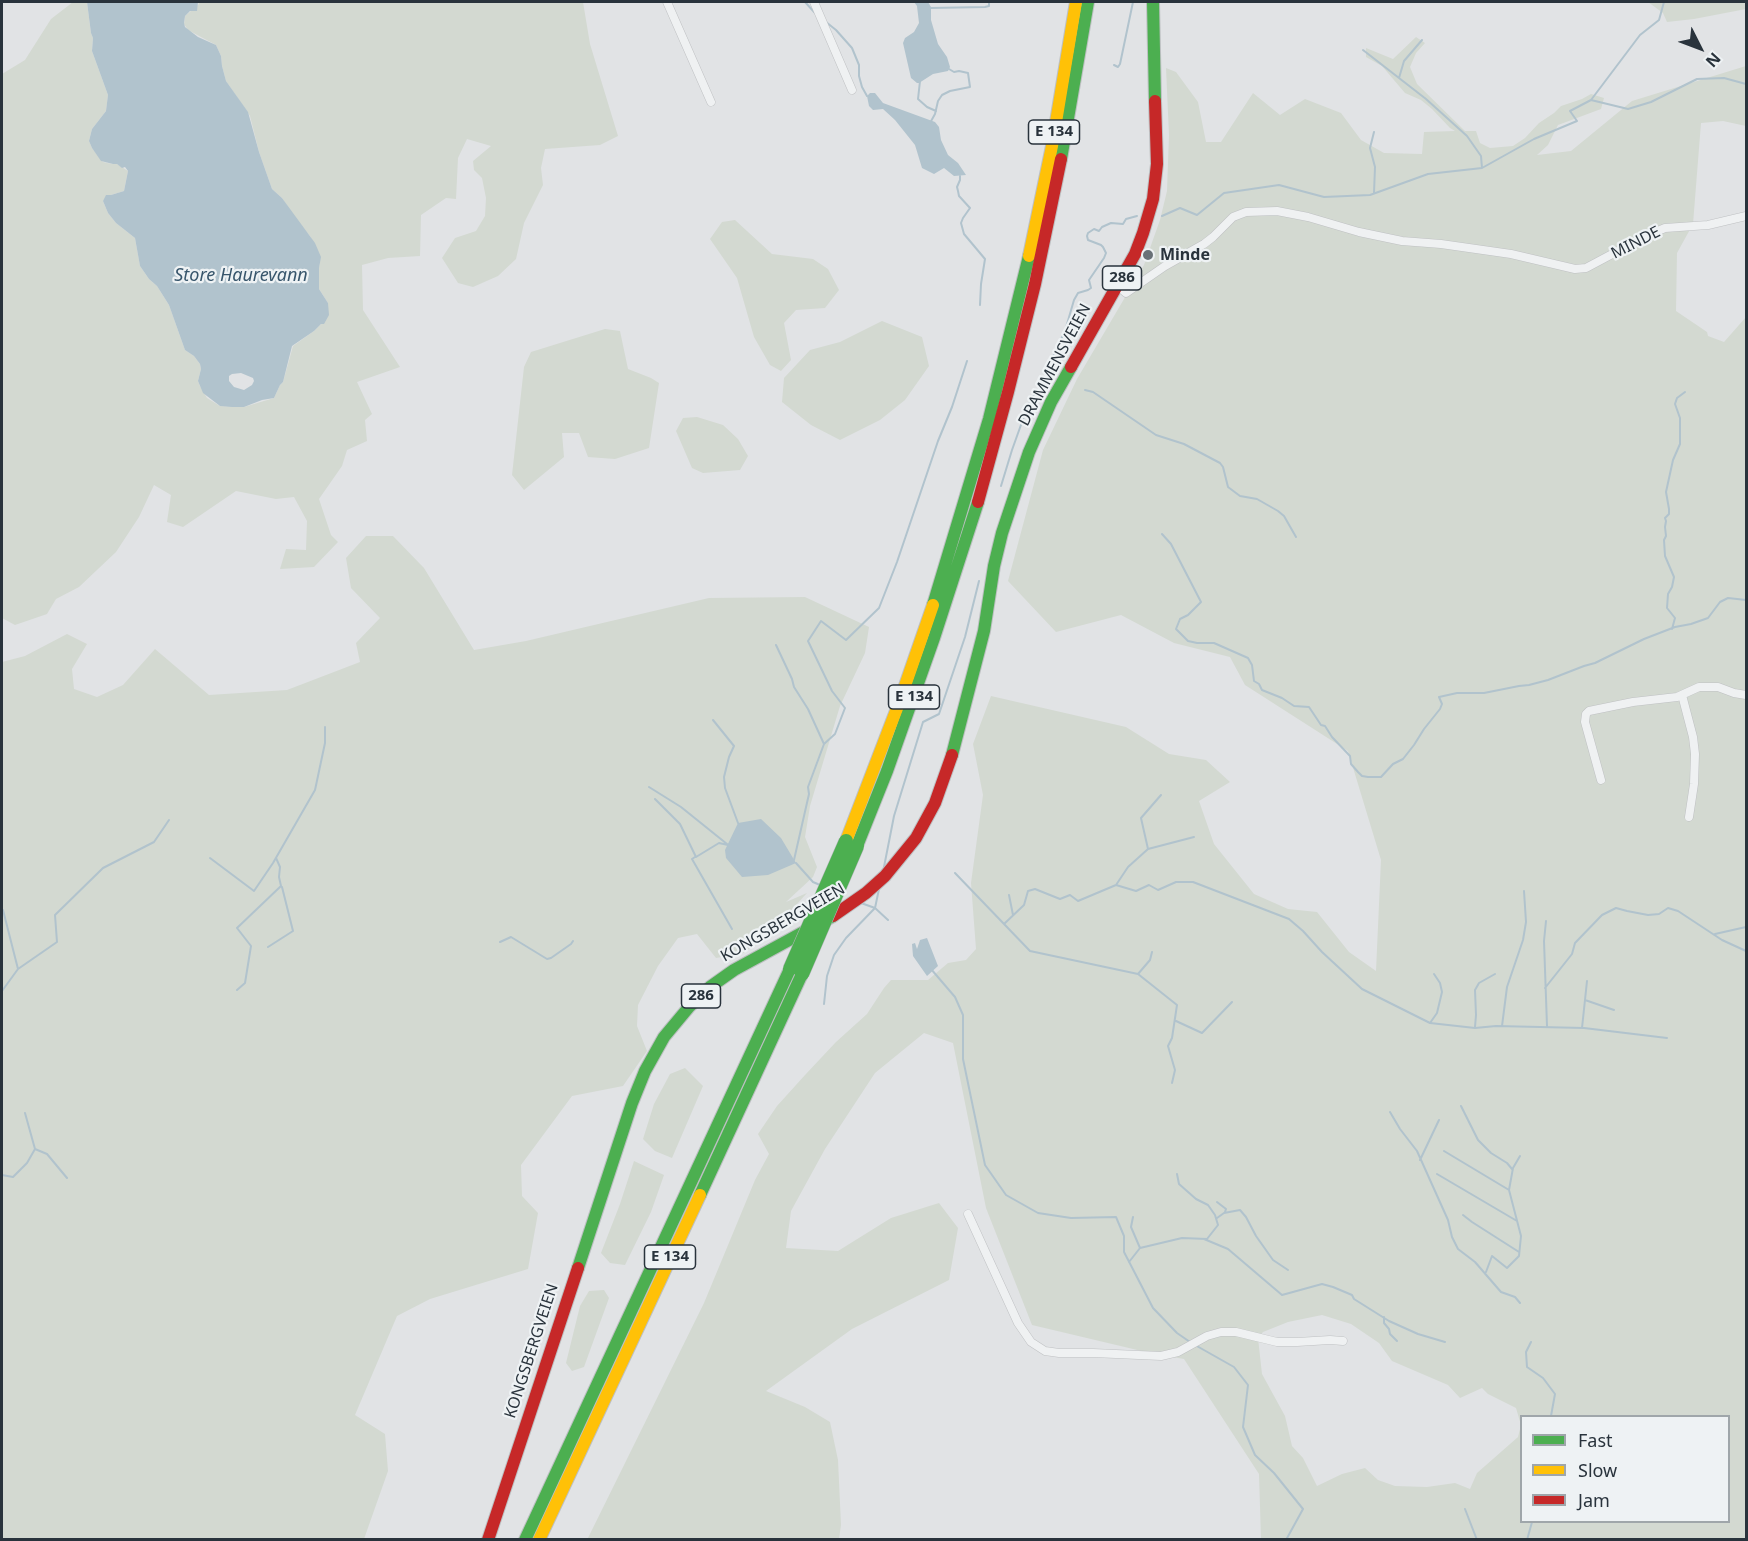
<!DOCTYPE html>
<html>
<head>
<meta charset="utf-8">
<style>
	body { margin:0 }
	#map { position:relative; width:1748px; height:1541px; overflow:hidden; background:#e1e3e5; font-family:"Noto Sans",sans-serif }
	canvas { display:block }
	.frame { position:absolute; inset:0; border:3px solid #29333c; pointer-events:none }
	.legend { position:absolute; left:1520px; top:1415px; width:210px; height:108px; box-sizing:border-box; background:#eef2f4; border:2px solid #9fa6aa; margin:0; padding:8px 10px; list-style:none; font-size:18px; color:#29333c }
	.legend li { display:flex; align-items:center; gap:12px; height:30px }
	.legend b { width:30px; border:2px solid #9fa6aa }
	.north { position:absolute; left:1670px; top:18px; width:60px; height:60px; -webkit-text-stroke:4px #eef2f4; paint-order:stroke; rotate:132deg; font-size:16px; font-weight:700; line-height:24px; text-align:center; color:#29333c }
	.north::after { content:''; display:block; margin:auto; width:21px; height:27px; background:#29333c; clip-path:polygon(50% 0,100% 100%,50% 72%,0 100%) }
</style>
</head>
<body>
<div id="map">
<canvas width="1748" height="1541"></canvas>
<div class="frame"></div>
<ul class="legend">
<li><b style="height:8px;background:#4caf50"></b>Fast</li>
<li><b style="height:8px;background:#ffc107"></b>Slow</li>
<li><b style="height:8px;background:#c62828"></b>Jam</li>
</ul>
<div class="north">N</div>
</div>
<script>
const c = document.querySelector('canvas').getContext('2d');
c.lineJoin = 'round';
function paint(path, color) {
  c.fillStyle = color;
  c.fill(path, 'evenodd');
}
function shape(rows) {
  const path = new Path2D();
  for (const r of rows) {
    path.moveTo(r[0], r[1]);
    for (let i = 2; i < r.length; i += 2) path.lineTo(r[i], r[i + 1]);
  }
  return path;
}
function trace(path, color, width, dash) {
  c.strokeStyle = color;
  c.lineWidth = width;
  c.lineCap = dash ? 'butt' : 'round';
  c.setLineDash(dash || []);
  c.stroke(path);
}
function write(font, color, halo, rows, align = 'center') {
  c.font = font + ' "Noto Sans",sans-serif';
  c.lineWidth = 4.5;
  c.setLineDash([]);
  c.textBaseline = 'middle';
  c.strokeStyle = halo;
  c.fillStyle = color;
  for (const [text, x, y, turn = 0] of rows) {
    c.save();
    c.translate(x, y);
    c.rotate((+turn || 0) * Math.PI / 180);
    c.textAlign = isNaN(turn) ? turn : align;
    if (halo) c.strokeText(text, 0, 0);
    c.fillText(text, 0, 0);
    c.restore();
  }
}
const green = shape([
	[73,2,87,2,91,33,93,38,92,51,108,95,106,111,92,129,89,141,92,148,103,162,112,164,117,164,128,171,124,191,111,195,103,201,108,213,116,223,135,238,140,266,149,279,157,286,169,305,185,350,194,356,200,364,201,369,198,381,200,386,207,398,220,406,244,407,274,398,280,385,283,382,293,346,314,331,321,324,328,311,328,303,319,289,319,268,320,257,310,236,295,219,282,198,272,189,259,152,250,116,226,81,222,66,221,56,216,45,188,30,184,24,185,16,199,4,198,2,583,2,590,44,618,136,600,145,545,149,541,168,543,185,524,223,516,259,498,276,473,287,458,283,442,258,455,238,476,231,485,216,486,198,482,178,474,170,473,161,491,146,467,139,458,158,456,199,446,198,421,215,420,256,388,258,362,265,363,310,400,367,357,382,372,414,365,420,367,441,347,450,342,466,319,499,331,535,338,542,314,567,280,569,286,549,306,550,307,521,294,497,276,499,236,491,183,527,167,522,171,495,154,485,139,517,116,552,79,587,56,599,47,614,15,625,2,618,2,74,25,60,51,19],
	[1648,2,1746,2,1746,9,1694,19,1667,22,1663,13],
	[1416,37,1425,43,1416,53,1410,67,1417,84,1465,131,1476,131,1480,143,1490,148,1513,146,1525,138,1539,123,1554,113,1561,106,1582,99,1591,94,1604,98,1601,109,1558,125,1548,145,1537,155,1571,151,1632,101,1746,66,1746,126,1723,121,1701,123,1693,224,1677,253,1676,311,1707,332,1708,336,1724,342,1746,317,1746,1539,1261,1539,1259,1474,1184,1359,1150,1353,1032,1325,986,1208,953,1043,924,1033,875,1073,825,1149,791,1211,786,1248,838,1251,891,1218,939,1203,958,1228,949,1280,852,1329,766,1391,805,1407,830,1422,838,1460,841,1525,839,1539,587,1540,704,1303,755,1180,769,1154,758,1134,777,1106,805,1075,836,1042,867,1014,884,988,891,980,928,980,948,963,966,960,976,949,971,883,983,795,973,744,991,696,1126,727,1169,754,1206,760,1230,782,1199,801,1214,844,1254,894,1288,909,1317,912,1349,952,1376,971,1381,860,1348,751,1245,685,1230,657,1174,643,1121,615,1056,632,1008,581,1043,450,1077,379,1144,265,1160,220,1167,191,1169,135,1166,68,1176,72,1198,102,1206,142,1221,142,1253,93,1280,115,1305,99,1341,113,1361,140,1384,153,1422,154,1424,132,1455,131,1450,128,1432,109,1421,100,1405,93,1382,66,1366,57,1366,48,1393,59],
	[1322,1315,1351,1324,1379,1343,1392,1361,1448,1385,1460,1398,1482,1388,1488,1394,1516,1408,1521,1425,1518,1437,1477,1473,1470,1489,1455,1483,1427,1487,1395,1486,1378,1480,1365,1468,1342,1474,1317,1486,1303,1458,1292,1446,1285,1416,1262,1374,1258,1338,1263,1332,1288,1322],
	[1522,1416,1728,1416,1728,1522,1522,1522],
	[735,220,772,254,813,259,828,269,839,290,825,308,796,310,784,323,791,360,781,371,770,365,754,337,737,278,710,239,722,222],
	[882,321,922,337,929,366,905,400,880,420,840,440,811,425,782,402,784,378,810,350,840,342],
	[605,329,620,331,628,369,651,378,659,383,649,448,615,459,588,457,579,433,562,433,564,457,524,490,512,475,524,367,531,352],
	[697,417,723,425,738,439,748,456,740,470,703,473,692,468,676,431,683,418],
	[366,536,393,536,424,568,474,650,526,641,709,598,805,597,869,627,865,653,840,706,810,806,805,837,817,867,813,877,786,902,807,893,775,928,744,953,716,958,697,934,678,938,658,966,638,1005,637,1026,647,1051,623,1086,572,1096,521,1165,522,1196,538,1213,528,1269,430,1299,397,1316,355,1415,385,1434,388,1471,364,1539,2,1540,2,662,25,656,67,634,87,644,72,669,74,689,97,697,123,685,155,649,209,695,287,690,360,662,356,643,380,618,351,588,346,558],
	[685,1068,703,1086,672,1158,655,1151,643,1139,654,1104,670,1074],
	[634,1161,664,1175,651,1212,625,1265,610,1263,601,1253,620,1204],
	[604,1290,609,1298,584,1367,572,1371,566,1363,580,1306,589,1291]
]);
const water = shape([
	[87,2,198,2,197,11,190,11,185,16,184,23,185,27,198,37,216,45,221,56,222,66,226,81,248,112,259,152,272,189,282,198,315,243,321,257,319,268,319,289,328,303,329,315,324,324,321,324,314,331,292,346,283,382,280,385,274,398,262,400,244,407,232,407,220,406,203,393,198,381,201,369,200,364,194,356,185,350,169,305,157,286,149,279,140,266,135,238,116,223,108,213,103,201,106,195,111,195,124,191,128,171,125,167,122,168,117,164,113,164,101,161,92,148,89,141,92,129,106,111,108,95,92,51,93,38,91,33],
	[241,373,253,378,254,381,252,385,244,390,234,387,229,381,229,376,232,374],
	[914,2,928,2,931,7,931,20,938,44,947,57,950,67,948,71,933,74,919,83,917,83,911,78,903,43,905,38,914,32,919,23,917,6],
	[870,93,875,93,883,103,935,122,939,127,941,140,948,155,958,163,966,175,954,176,944,168,934,174,922,168,915,145,895,120,883,109,873,110,869,106,867,96],
	[761,819,781,838,796,863,768,875,742,877,726,858,725,850,738,823],
	[927,938,938,966,927,976,913,956,912,944,915,943,917,949,920,940]
]);
const stream = shape([
	[805,2,815,13],
	[930,8,985,7,989,6,989,2],
	[826,22,836,30,852,48,859,65,859,76,862,87,867,96],
	[1363,50,1426,99,1467,136,1481,156,1482,168],
	[1114,65,1118,67,1120,64,1133,2],
	[1399,78,1404,61,1422,40],
	[920,81,918,99,927,107,936,111],
	[1591,100,1640,35,1659,20,1664,2],
	[930,123,935,114,938,101,942,95,950,91,970,87,968,73,959,71,954,72,949,69],
	[960,176,960,180,957,187,958,191,959,196,970,208,963,218,961,223,964,234,985,259,981,284,980,305],
	[1374,193,1375,167,1370,148,1374,132],
	[1162,216,1180,208,1197,215,1224,193,1279,185,1324,197,1370,195,1428,174,1482,168,1534,139,1577,121,1570,111,1591,100,1628,109,1651,102,1697,79,1724,78,1746,84],
	[1085,390,1093,392,1156,435,1184,444,1220,463,1223,467,1228,487,1240,496,1257,499,1278,511,1284,516,1296,537],
	[1001,486,1012,450,1027,408,1032,398,1045,382,1052,359,1065,331,1074,300,1078,293,1088,290,1091,288,1089,280,1104,258,1106,253,1103,247,1101,245,1088,240,1087,236,1088,233,1094,229,1099,231,1102,227,1111,223,1123,224,1126,219,1137,216],
	[1162,534,1171,544,1201,602,1188,615,1180,619,1176,629,1188,641,1197,643,1214,643,1248,658,1252,665,1254,681,1259,684,1262,690,1282,698,1294,706,1309,707,1321,725,1325,726,1332,737,1350,756,1351,764,1358,772,1362,776,1368,777,1381,777,1393,764,1403,759,1414,745,1424,729,1440,709,1442,704,1439,697,1457,693,1484,693,1519,686,1529,685,1548,680,1584,666,1595,663,1644,639,1675,627,1691,624,1708,618,1720,602,1728,598,1746,600],
	[1672,629,1675,618,1667,608,1668,594,1672,587,1674,577,1665,556,1664,540,1666,536,1665,527,1666,521,1665,518,1669,514,1669,509,1666,492,1673,460,1680,444,1680,418,1675,404,1677,398,1685,392],
	[776,645,792,679,794,687,808,709,824,744],
	[713,720,734,746,729,757,724,777,725,788,738,823],
	[649,787,681,807,727,844],
	[655,799,680,824,696,857,719,843,728,845],
	[1148,849,1141,818,1161,795],
	[695,857,692,859,732,929],
	[210,858,254,891,273,863,315,790,325,743,325,727],
	[794,860,809,794,808,787,824,744,835,734,845,708,832,691,808,641,821,621,846,640,879,608,897,562,938,441,952,407,967,361],
	[796,863,813,882,820,885],
	[883,872,894,816,923,722,939,714,965,637,979,581],
	[955,873,1030,951,1138,974,1177,1005,1172,1038,1168,1046,1175,1070,1172,1083],
	[1116,885,1128,867,1148,849,1194,837],
	[1009,895,1013,915],
	[861,903,875,908,888,920],
	[3,910,18,969],
	[1546,921,1544,941,1547,1026],
	[1004,924,1024,905,1028,891,1035,889,1060,899,1070,895,1078,901,1116,885,1136,891,1149,885,1158,890,1176,882,1193,882,1289,919,1303,931,1322,952,1362,989,1430,1023,1475,1028,1496,1026,1584,1028,1667,1038],
	[1715,934,1746,927],
	[500,942,511,937,547,959,551,958,571,944,573,941],
	[268,947,293,931,282,887],
	[931,969,955,997,963,1015,963,1059,985,1165,1006,1195,1038,1213,1071,1218,1116,1217,1124,1236,1124,1252,1153,1308,1177,1333,1190,1342],
	[1138,974,1150,960,1152,952],
	[1545,988,1572,954,1575,943,1602,915,1616,908,1627,911,1648,915,1659,914,1668,908,1678,911,1722,940,1746,951],
	[237,990,245,983,251,946,237,928,281,886,279,877,280,867,276,858],
	[2,991,18,969,57,942,55,915,103,868,154,842,169,820],
	[1585,1000,1614,1010],
	[824,1004,827,976,834,955,846,938,875,908,879,889],
	[1176,1021,1202,1033,1232,1002],
	[1430,1023,1437,1013,1442,992,1440,983,1434,974],
	[1502,1026,1507,987,1523,940,1526,922,1524,891],
	[1475,1027,1476,1015,1475,990,1479,983,1495,974],
	[1582,1028,1587,981],
	[1461,1106,1478,1140,1491,1153,1507,1163,1512,1169],
	[1390,1112,1400,1129,1417,1151,1448,1220,1452,1237,1458,1249,1475,1262,1501,1292,1515,1297,1520,1303],
	[35,1149,47,1154,67,1178],
	[1444,1151,1509,1190],
	[1420,1160,1439,1120],
	[1437,1174,1517,1221],
	[2,1175,13,1177,27,1163,35,1149,25,1113],
	[1217,1202,1226,1209,1225,1212],
	[1463,1215,1472,1222,1519,1252],
	[1133,1217,1131,1227,1140,1248],
	[1217,1218,1224,1213,1240,1210,1246,1217,1256,1236,1273,1260,1288,1270],
	[1204,1239,1228,1249,1282,1295,1322,1284,1333,1287,1352,1295,1354,1299,1389,1321,1418,1334,1445,1342],
	[1129,1262,1140,1248,1182,1238,1207,1239,1218,1225,1215,1215,1208,1205,1196,1199,1179,1184,1177,1174],
	[1486,1272,1492,1256,1507,1268,1519,1256,1521,1236,1509,1190,1513,1168,1520,1156],
	[1384,1317,1384,1323,1389,1329,1390,1334,1397,1341],
	[1531,1342,1526,1352,1527,1367,1543,1378,1555,1394,1551,1416],
	[1195,1345,1234,1367,1248,1385,1243,1427,1255,1455,1274,1473,1303,1509,1286,1540],
	[1465,1509,1477,1540],
	[1527,1540,1532,1522]
]);
const street = shape([
	[667,2,711,102],
	[814,2,852,90],
	[1118,286,1126,293,1165,266,1204,244,1213,237,1233,217,1246,212,1277,211,1308,217,1359,232,1402,241,1441,244,1511,254,1575,269,1586,268,1646,236,1665,228,1708,225,1746,216],
	[1682,695,1693,737,1695,754,1694,784,1689,817],
	[1601,780,1585,722,1586,714,1589,711,1633,702,1677,697,1699,687,1718,687,1734,693,1746,695],
	[968,1214,1018,1323,1031,1342,1045,1351,1059,1353,1093,1353,1161,1356,1178,1352,1207,1336,1221,1332,1236,1332,1277,1342,1297,1342,1330,1340,1343,1341]
]);
const fast = shape([
	[1153,2,1155,101],
	[1061,159,1088,2],
	[933,605,989,419,1029,256],
	[952,755,984,631,994,566,1002,533,1029,452,1051,402,1071,367],
	[857,846,887,771,934,638,978,502],
	[700,1195,802,974],
	[578,1268,632,1103,645,1071,664,1037,689,1007,710,987,734,970,833,916],
	[525,1540,790,969]
]);
const slow = shape([
	[1029,256,1052,146,1076,2],
	[846,841,899,703,933,605],
	[539,1540,700,1195]
]);
const jam = shape([
	[1071,367,1135,254,1143,233,1153,199,1157,164,1155,101],
	[978,502,1008,392,1035,284,1061,159],
	[833,916,866,893,885,876,916,838,935,803,952,755],
	[488,1540,578,1268]
]);
const fastBridge = shape([
	[790,969,846,841],
	[802,974,857,846]
]);
const markers = [
	[1148,255,6,"#697177"]
];
const shields = [
	[1054,132,51],
	[1122,278,39],
	[914,697,51],
	[701,996,39],
	[670,1257,51]
];
const shieldNames = [
	["E 134",1054,132],
	["286",1122,278],
	["E 134",914,697],
	["286",701,996],
	["E 134",670,1257]
];
const streetNames = [
	["MINDE",1636,243,-27],
	["DRAMMENSVEIEN",1055,365,-62],
	["KONGSBERGVEIEN",783,923,-30],
	["KONGSBERGVEIEN",532,1351,-72]
];
const poiNames = [
	["Minde",1160,255]
];
const waterNames = [
	["Store Haurevann",241,276]
];
paint(green, '#d3d9d1');
paint(water, '#b1c3cd');
trace(stream, '#b1c3cd', 2);
trace(street, '#bfc1c3', 9);
trace(fast, '#bdc0c2', 14);
trace(slow, '#bdc0c2', 14);
trace(jam, '#bdc0c2', 14);
trace(street, '#eff1f2', 8);
trace(fast, '#4caf50', 12);
trace(slow, '#ffc107', 12);
trace(jam, '#c62828', 12);
trace(fastBridge, '#b3b6ba', 15, []);
trace(fastBridge, '#4caf50', 14);
for (const [x, y, r, color] of markers) {
  const dot = new Path2D();
  dot.arc(x, y, r, 0, 2 * Math.PI);
  c.fillStyle = color;
  c.fill(dot);
  trace(dot, '#eef2f4', 2);
}
for (const [x, y, w] of shields) {
  const box = new Path2D();
  box.roundRect(x - w / 2, y - 12, w, 24, 4.5);
  c.fillStyle = '#eef2f4';
  c.fill(box);
  trace(box, '#29333c', 1.5);
}
write('bold 15px', '#29333c', null, shieldNames);
write('16px', '#29333c', '#eef2f4', streetNames);
write('bold 16px', '#29333c', '#eef2f4', poiNames, 'left');
write('italic 18px', '#38566c', '#eef2f4', waterNames);
</script>
</body>
</html>
